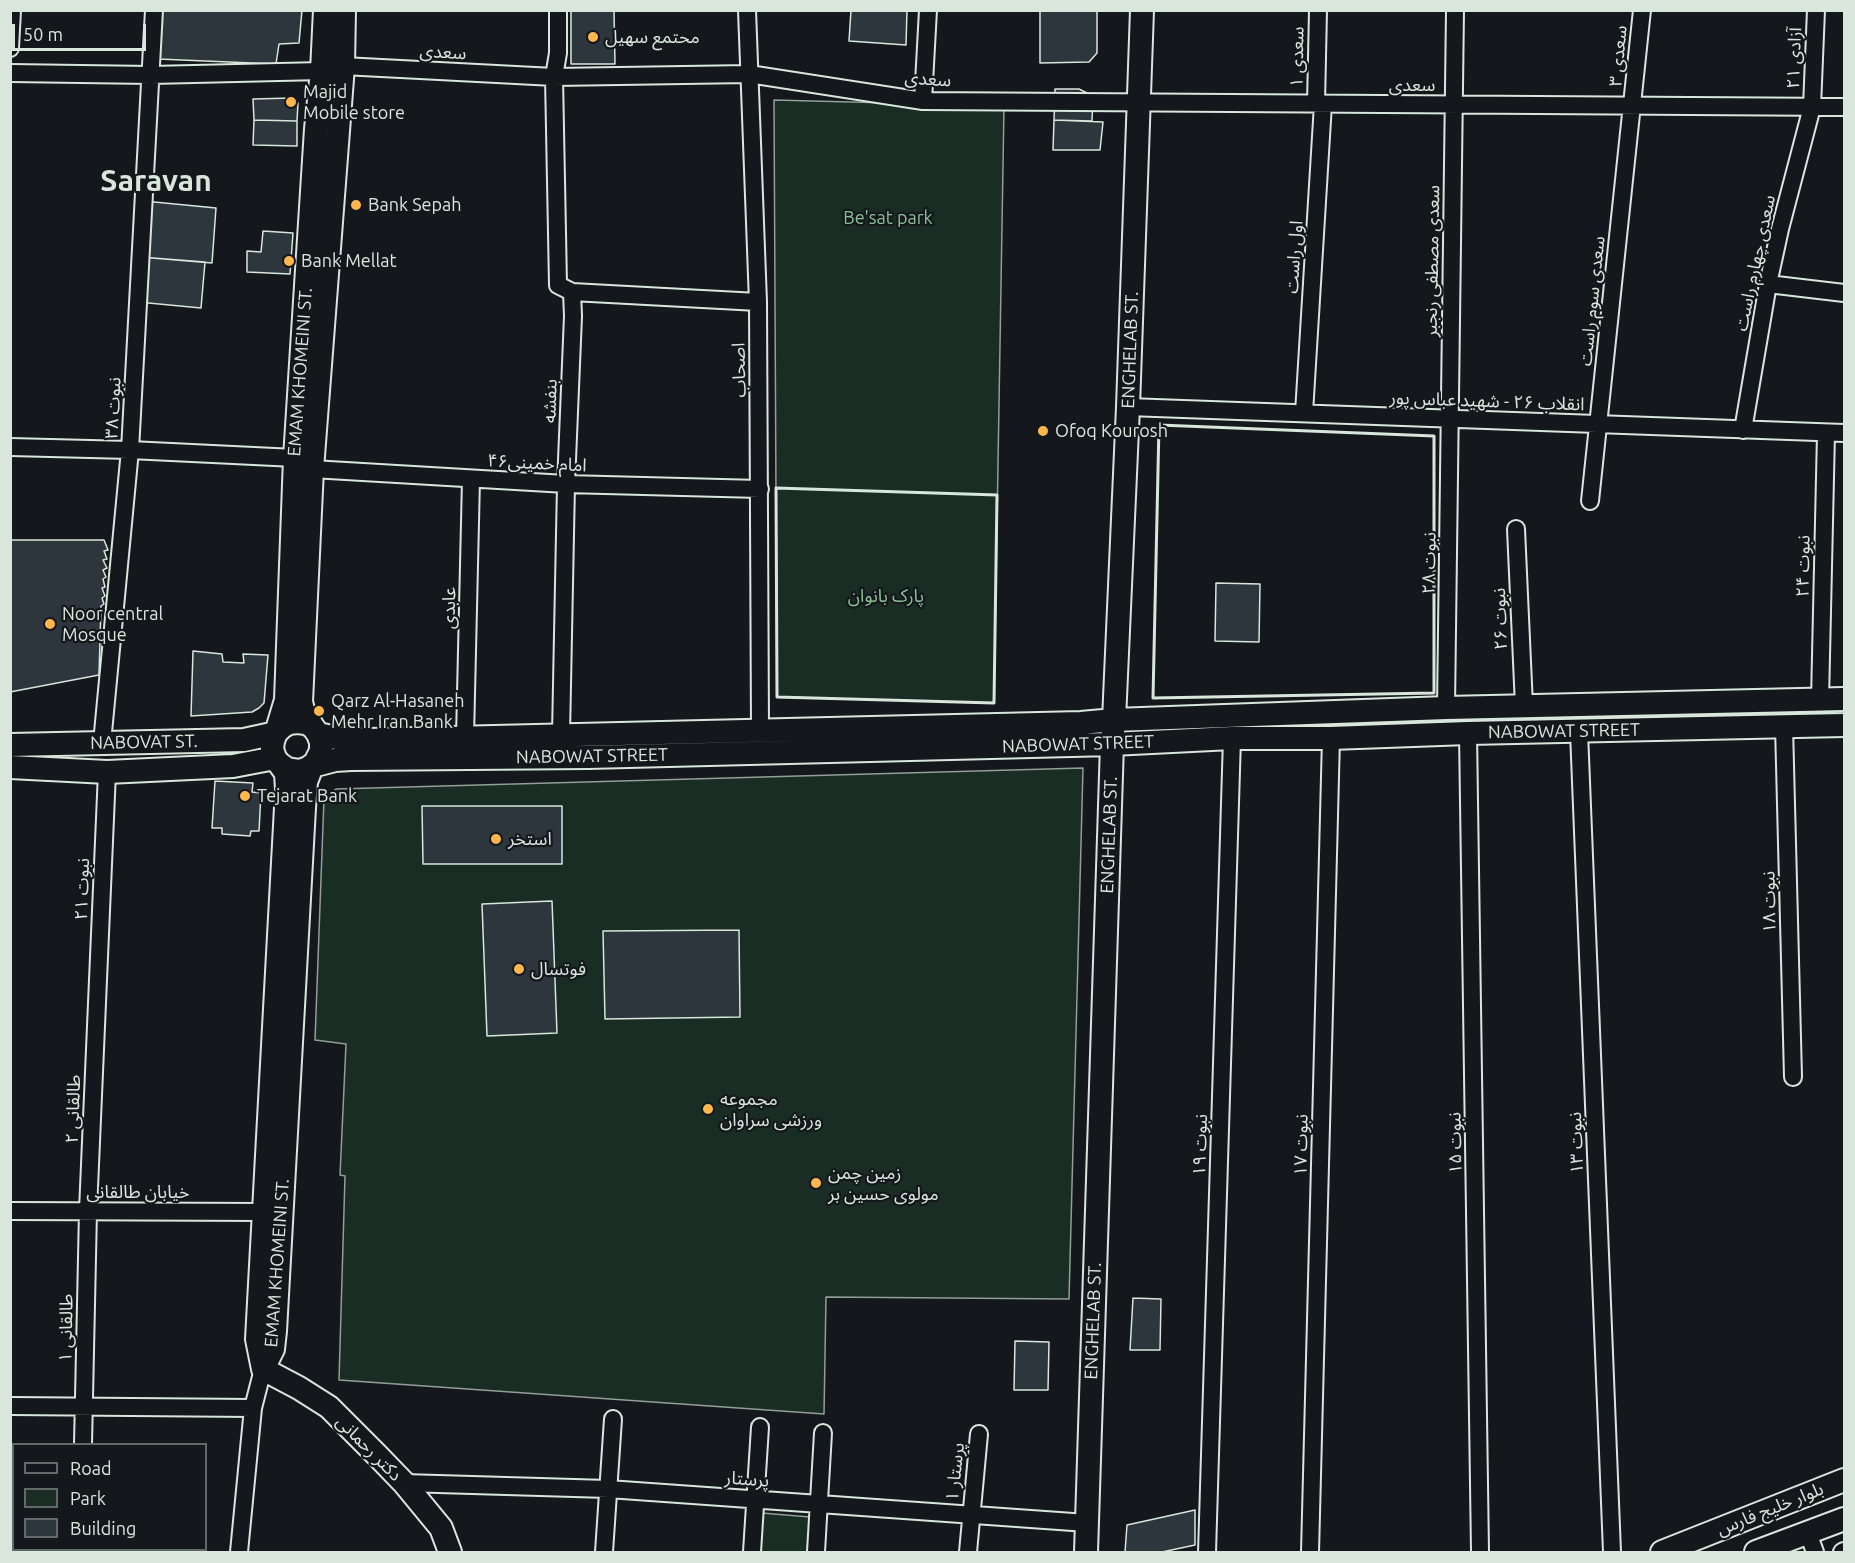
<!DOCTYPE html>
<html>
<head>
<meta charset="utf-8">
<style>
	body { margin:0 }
	#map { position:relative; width:1855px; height:1563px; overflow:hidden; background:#14181c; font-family:Ubuntu,sans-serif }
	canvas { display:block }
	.frame { position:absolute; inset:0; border:12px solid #d8e6dc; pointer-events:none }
	.legend { position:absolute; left:12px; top:1443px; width:195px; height:108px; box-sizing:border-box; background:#14181c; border:2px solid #626a69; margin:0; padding:8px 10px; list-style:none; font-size:18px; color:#d8e6dc }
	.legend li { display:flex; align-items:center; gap:12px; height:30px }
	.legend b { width:30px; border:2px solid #626a69 }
	.scale { position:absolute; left:12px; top:24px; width:134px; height:27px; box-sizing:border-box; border:3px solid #d8e6dc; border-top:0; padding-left:8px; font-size:18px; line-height:21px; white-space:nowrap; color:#d8e6dc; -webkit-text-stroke:4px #14181c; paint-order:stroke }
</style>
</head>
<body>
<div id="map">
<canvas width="1855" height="1563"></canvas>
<div class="frame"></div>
<ul class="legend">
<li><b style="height:8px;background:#14181c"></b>Road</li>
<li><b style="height:16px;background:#1a2d24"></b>Park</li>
<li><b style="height:16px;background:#2c363c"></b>Building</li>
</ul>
<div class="scale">50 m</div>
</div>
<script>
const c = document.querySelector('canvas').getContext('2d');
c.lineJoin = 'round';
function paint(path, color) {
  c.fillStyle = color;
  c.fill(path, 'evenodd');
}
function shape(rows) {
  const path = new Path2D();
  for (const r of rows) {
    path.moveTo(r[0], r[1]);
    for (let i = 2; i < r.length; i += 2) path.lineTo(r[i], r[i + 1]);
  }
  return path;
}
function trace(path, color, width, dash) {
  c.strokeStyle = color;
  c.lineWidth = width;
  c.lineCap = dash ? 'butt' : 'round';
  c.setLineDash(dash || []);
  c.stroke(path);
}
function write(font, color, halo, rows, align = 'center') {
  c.font = font + ' Ubuntu,"Noto Sans Arabic",sans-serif';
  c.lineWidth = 4.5;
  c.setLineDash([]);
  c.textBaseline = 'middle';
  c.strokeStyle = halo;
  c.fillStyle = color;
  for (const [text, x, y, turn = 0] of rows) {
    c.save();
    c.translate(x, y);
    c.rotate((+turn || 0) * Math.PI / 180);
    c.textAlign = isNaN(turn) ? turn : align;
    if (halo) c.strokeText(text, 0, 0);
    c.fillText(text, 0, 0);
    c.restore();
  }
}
const green = shape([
	[774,100,1004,106,994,703,777,697,774,100],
	[1083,768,1069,1299,826,1297,824,1414,339,1380,345,1176,340,1175,346,1044,315,1040,324,798,336,789,1083,768],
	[762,1513,810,1517,807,1552,760,1552,762,1513]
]);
const building = shape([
	[160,10,302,10,299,43,279,44,276,64,158,59,160,10],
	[571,10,614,10,615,64,571,64,571,10],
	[851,10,907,10,906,45,849,41,851,10],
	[1040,10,1097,10,1097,53,1089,62,1040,63,1040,10],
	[1055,89,1079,89,1093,96,1092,121,1054,120,1055,89],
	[292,98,298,103,297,121,254,120,253,99,292,98],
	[254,120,297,121,297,146,253,145,254,120],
	[1054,120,1103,122,1100,150,1053,150,1054,120],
	[144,201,216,208,212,263,140,257,144,201],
	[263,231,293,233,290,274,247,272,247,251,261,252,263,231],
	[140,257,205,262,201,308,138,302,140,257],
	[10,540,104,540,108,550,104,551,107,559,103,560,107,568,103,570,106,577,103,579,105,587,102,588,105,596,102,598,104,604,101,606,99,675,10,692,10,540],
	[1216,583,1260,584,1259,642,1215,641,1216,583],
	[193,651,222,654,223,662,244,663,243,654,268,655,264,703,259,708,252,712,191,716,193,651],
	[215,781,253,783,252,792,261,793,259,831,251,831,250,836,222,834,222,828,212,828,215,781],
	[422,806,562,806,562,864,423,864,422,806],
	[552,901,557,1033,487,1036,482,904,552,901],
	[739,930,740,1017,605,1019,603,931,739,930],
	[1133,1298,1161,1299,1160,1350,1130,1350,1133,1298],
	[1015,1341,1049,1342,1048,1390,1014,1390,1015,1341],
	[1195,1510,1195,1545,1162,1552,1125,1552,1127,1525,1195,1510]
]);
const street = shape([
	[558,10,558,53,554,77,558,285,572,292,573,316,566,484,561,735],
	[747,10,758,302,760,730],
	[10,48,12,10],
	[10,73,151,75,322,71,343,66,554,77,749,74,923,101,1844,107],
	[923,101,928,10],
	[1316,104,1318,10],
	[1768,284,1844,293],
	[572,292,758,302],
	[1128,407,1844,433],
	[1304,413,1323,104],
	[1743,430,1768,284,1780,229,1812,107,1816,10],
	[10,447,130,450,295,458],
	[312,469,566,484,760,489],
	[1590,501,1642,10],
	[1516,529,1524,706],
	[1820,700,1826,433],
	[1446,708,1455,10],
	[1784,726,1793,1077],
	[1579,732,1612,1552],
	[1468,733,1480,1552],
	[465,737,471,479],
	[102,743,130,450,154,10],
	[10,1211,265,1212],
	[10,1406,253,1408],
	[83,1444,88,1211,107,772],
	[404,1483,608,1489,1087,1523],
	[1808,1533,1815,1552],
	[81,1552,81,1550],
	[239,1552,253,1408,263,1369],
	[604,1552,613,1419],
	[752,1552,760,1427],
	[816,1552,823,1433],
	[968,1552,979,1434],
	[1207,1552,1232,738],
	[1310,1552,1331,738],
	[1842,1552,1844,1551]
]);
const secondary = shape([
	[313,727,303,710,301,702,312,469,343,66,344,10],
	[318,734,341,739,368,740,1081,723,1114,720,1446,708,1844,699],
	[10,745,244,740,276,733,286,700,295,458,316,129,322,71,325,10],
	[10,767,107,772,233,766,275,758],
	[263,1369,273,1349,275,1331,304,808,306,782,312,766,335,760,351,759,588,757,1112,744,1232,738,1331,738,1468,733,1844,725],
	[263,1369,257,1339,287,789,286,773,275,758,272,749,273,741,276,733,282,727,289,723,297,722,306,723,313,727,318,734,321,742,321,751,315,763,308,768,300,771,287,769,280,764],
	[263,1369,299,1388,329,1407,376,1454,404,1483,441,1528,450,1552],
	[1086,1552,1112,744,1114,720,1128,407,1142,10],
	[1662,1552,1844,1480],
	[1756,1552,1844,1519]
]);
const wall = shape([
	[1159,425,1434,436,1434,693,1153,698,1159,425],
	[776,488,997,495,994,703,777,697,776,488]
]);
const markers = [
	[593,37,6,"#ffb74d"],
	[291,102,6,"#ffb74d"],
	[356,205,6,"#ffb74d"],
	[289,261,6,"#ffb74d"],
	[1043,431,6,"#ffb74d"],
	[50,624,6,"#ffb74d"],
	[319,711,6,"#ffb74d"],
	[245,796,6,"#ffb74d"],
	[496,839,6,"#ffb74d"],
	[519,969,6,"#ffb74d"],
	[708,1109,6,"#ffb74d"],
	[816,1183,6,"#ffb74d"]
];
const poiNames = [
	["محتمع سهیل",605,37],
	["Majid",303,92],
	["Mobile store",303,113],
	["Bank Sepah",368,205],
	["Bank Mellat",301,261],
	["Ofoq Kourosh",1055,431],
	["Noor central",62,614],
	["Mosque",62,635],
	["Qarz Al-Hasaneh",331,701],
	["Mehr Iran Bank",331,722],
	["Tejarat Bank",257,796],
	["استخر",508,839],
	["فوتسال",531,969],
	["مجموعه",720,1099],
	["ورزشی سراوان",720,1120],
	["زمین چمن",828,1173],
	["مولوی حسین بر",828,1194]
];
const streetNames = [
	["سعدی",443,52,3],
	["سعدی ۳",1618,56,-85],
	["سعدی ۱",1297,57,-89],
	["آزادی ۲۱",1794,58,-88],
	["سعدی",928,79,4],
	["سعدی",1412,85],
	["اول راست",1294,257,-86],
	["سعدی مصطفی رنجبر",1432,261,-89],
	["سعدی چهارم راست",1755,263,-78],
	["سعدی سوم راست",1592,301,-84],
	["ENGHELAB ST.",1130,350,-88],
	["اصحاب",739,370,-91],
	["EMAM KHOMEINI ST.",300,372,-86],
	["بنفشه",550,401,-88],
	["انقلاب ۲۶ - شهید عباس پور",1487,401,2],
	["نبوت ۳۸",113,408,-87],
	["امام خمینی۴۶",537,463,3],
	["نبوت ۲۸",1429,563,-89],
	["نبوت ۲۴",1803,566,-89],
	["عابدی",449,608,-89],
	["نبوت ۲۶",1500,619,-92],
	["NABOWAT STREET",1564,731,-1],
	["NABOVAT ST.",144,742,-1],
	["NABOWAT STREET",1078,744,-2],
	["NABOWAT STREET",592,756,-1],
	["ENGHELAB ST.",1109,835,-88],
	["نبوت ۲۱",82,889,-88],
	["نبوت ۱۸",1769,902,-91],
	["طالقانی ۲",73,1109,-88],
	["نبوت ۱۵",1455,1143,-91],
	["نبوت ۱۳",1576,1143,-92],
	["نبوت ۱۹",1200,1145,-88],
	["نبوت ۱۷",1301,1145,-89],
	["خیابان طالقانی",138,1192],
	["EMAM KHOMEINI ST.",277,1263,-86],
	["ENGHELAB ST.",1093,1321,-88],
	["طالقانی ۱",66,1328,-89],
	["دکتر رحمانی",369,1448,45],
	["پرستار ۱",955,1472,-84],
	["پرستار",747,1479,4],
	["بلوار خلیج فارس",1770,1509,-22]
];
const parkNames = [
	["Be'sat park",888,218],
	["پارک بانوان",886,596]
];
const townNames = [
	["Saravan",156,181]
];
paint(green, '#1a2d24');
trace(green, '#939e99', 1.5);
paint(building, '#2c363c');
trace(building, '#d8e6dc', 1.5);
trace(street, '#d8e6dc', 20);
trace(secondary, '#d8e6dc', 26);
trace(street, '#14181c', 16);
trace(secondary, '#14181c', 22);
trace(wall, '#d8e6dc', 3);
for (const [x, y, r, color] of markers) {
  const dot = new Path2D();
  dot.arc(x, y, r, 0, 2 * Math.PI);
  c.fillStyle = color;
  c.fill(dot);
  trace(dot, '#14181c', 2);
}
write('18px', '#d8e6dc', '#14181c', poiNames, 'left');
write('18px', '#d8e6dc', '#14181c', streetNames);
write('18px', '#8ac095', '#14181c', parkNames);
write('bold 30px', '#d8e6dc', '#14181c', townNames);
</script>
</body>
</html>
